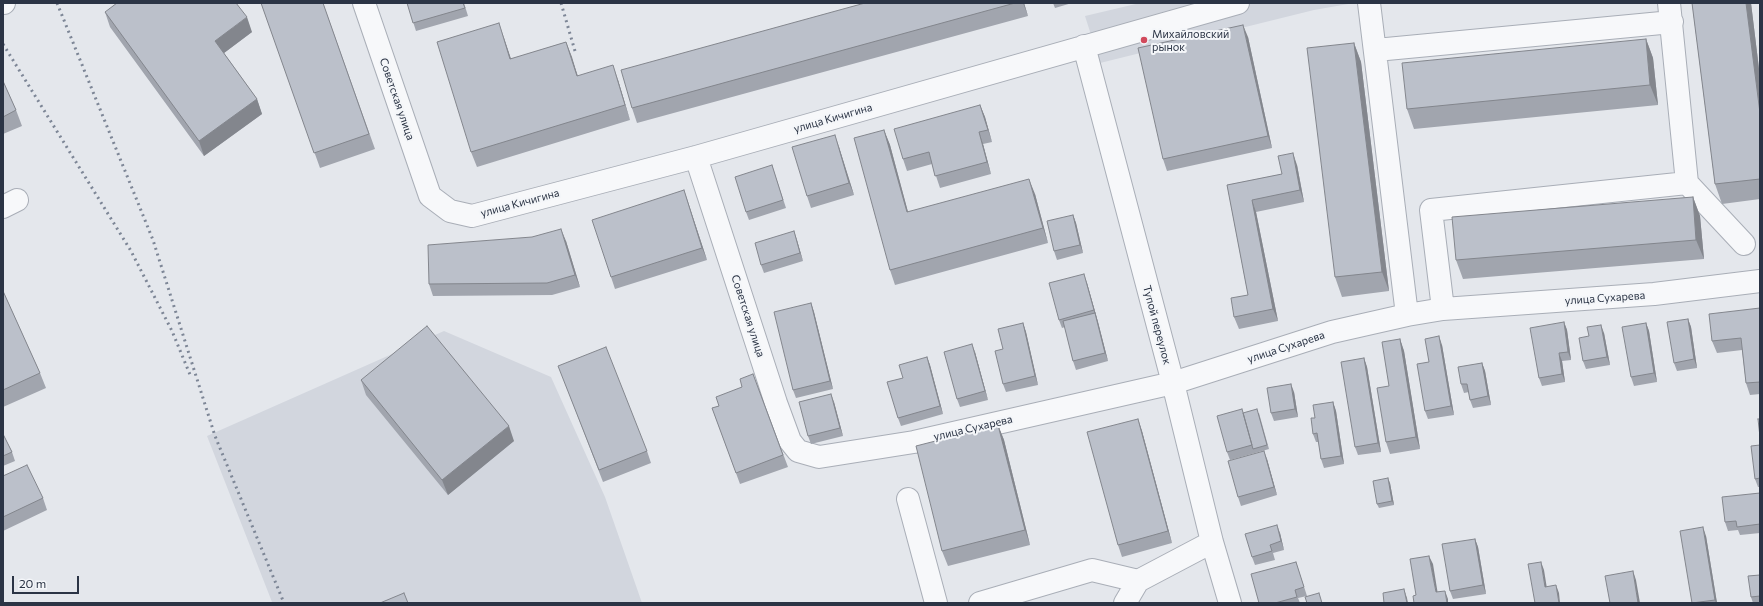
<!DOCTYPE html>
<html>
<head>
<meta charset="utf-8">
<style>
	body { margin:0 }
	#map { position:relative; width:1763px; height:606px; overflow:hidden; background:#e4e7ec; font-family:Commissioner,sans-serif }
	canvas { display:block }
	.frame { position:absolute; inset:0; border:4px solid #2b3445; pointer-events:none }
	.scale { position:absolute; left:12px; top:576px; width:67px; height:18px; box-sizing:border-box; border:2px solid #2b3445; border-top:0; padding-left:5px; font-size:12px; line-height:14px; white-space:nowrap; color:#2b3445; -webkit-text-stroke:3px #f4f6f9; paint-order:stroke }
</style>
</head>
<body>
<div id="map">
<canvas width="1763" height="606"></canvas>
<div class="frame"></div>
<div class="scale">20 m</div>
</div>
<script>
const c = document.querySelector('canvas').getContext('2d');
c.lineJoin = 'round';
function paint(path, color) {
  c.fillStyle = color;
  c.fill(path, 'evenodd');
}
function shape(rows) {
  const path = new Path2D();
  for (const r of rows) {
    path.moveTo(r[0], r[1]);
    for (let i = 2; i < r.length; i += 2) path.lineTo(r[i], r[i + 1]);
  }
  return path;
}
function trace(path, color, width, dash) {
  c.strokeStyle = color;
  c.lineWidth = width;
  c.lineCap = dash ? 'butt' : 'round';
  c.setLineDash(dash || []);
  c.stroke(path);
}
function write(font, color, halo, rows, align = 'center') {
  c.font = font + ' Commissioner,sans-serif';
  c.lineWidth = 4;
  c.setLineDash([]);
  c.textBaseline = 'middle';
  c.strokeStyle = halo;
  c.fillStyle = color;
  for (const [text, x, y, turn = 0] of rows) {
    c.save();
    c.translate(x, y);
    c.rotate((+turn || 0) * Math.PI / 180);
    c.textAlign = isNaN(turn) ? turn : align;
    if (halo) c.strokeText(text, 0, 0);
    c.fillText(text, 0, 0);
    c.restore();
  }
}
const built = shape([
	[1140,3,1354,3,1314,10,1100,63,1085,16],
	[444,331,551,377,605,497,642,603,270,603,272,602,207,436]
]);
const minor = shape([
	[3,3,4,3],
	[364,3,430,196,450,211,472,216,696,157,1238,3],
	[1369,3,1407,315],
	[1669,3,1687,183,1744,244],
	[1084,46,1173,383,1212,542,1230,603],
	[1376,50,1672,22],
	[696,157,776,403,790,441,798,451,819,457,914,442,1173,383,1332,332,1407,315,1443,309,1654,294,1760,281],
	[3,207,17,200],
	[1443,309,1431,210,1687,183],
	[908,499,936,603],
	[980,603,1092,570,1138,581,1212,542],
	[1125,603,1138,581]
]);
const rail = shape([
	[57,3,153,240,215,436,284,603],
	[561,3,575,51],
	[3,44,131,251,172,331,191,377]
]);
const wall = shape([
	[261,3,323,3,375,149,320,168],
	[407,3,464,3,468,16,416,31],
	[865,3,1024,3,1028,16,637,123,632,108],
	[1053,3,1072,3,1055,8],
	[1692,3,1751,3,1760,77,1760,199,1722,204,1715,184],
	[105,12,252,32,224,53,257,99,262,114,204,156,110,27],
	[1248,37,1272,148,1167,171,1163,159],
	[504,38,511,59,566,42,578,76,618,80,630,120,477,167,471,152],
	[1646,39,1653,58,1658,105,1414,129,1407,109],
	[1354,43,1361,62,1389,291,1342,297,1335,277],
	[3,81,16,110,22,126,3,134],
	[980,105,985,117,992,142,983,144,991,174,940,188,932,164,907,171,903,159],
	[884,130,890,145,908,212,1035,194,1048,243,895,285,890,270],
	[839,147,854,195,811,208,807,196],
	[772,165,786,208,749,220,746,212],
	[1297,165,1304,202,1256,212,1278,321,1239,329,1234,317,1248,295,1227,185,1282,174],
	[684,190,707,260,615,289,611,277],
	[1693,197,1700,216,1704,259,1463,279,1456,260],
	[1073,215,1076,223,1083,253,1057,260,1054,251],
	[794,231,803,261,764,273,761,265],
	[566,241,580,287,552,295,433,296,429,284],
	[1087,283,1098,322,1108,361,1076,370,1073,361,1065,327,1062,328,1059,320],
	[3,291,40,373,46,388,3,407],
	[811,303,814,312,833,389,796,398,793,390],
	[1760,308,1760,394,1750,395,1746,383,1742,350,1717,353,1712,341],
	[1688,319,1691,327,1697,368,1677,371,1674,363],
	[1564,322,1567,330,1571,360,1562,361,1565,382,1542,386,1539,378],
	[1023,323,1026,332,1038,385,1006,392,1003,384,1003,349],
	[1646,323,1649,331,1657,382,1634,386,1631,377],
	[1604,333,1610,365,1586,369,1583,361],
	[1400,339,1404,351,1420,449,1390,454,1386,442,1389,386],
	[1442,345,1454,415,1428,419,1425,411,1429,362],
	[975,352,988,400,960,407,957,399],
	[927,357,930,365,943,414,901,426,898,418,903,378],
	[1364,358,1367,367,1381,452,1358,455,1355,447],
	[1482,363,1485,371,1491,405,1473,408,1470,400,1469,392,1464,393,1461,384],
	[753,374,788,467,740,484,712,408,719,406,742,387],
	[563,378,647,451,651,463,603,482],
	[361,380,514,441,448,495,366,395],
	[1294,392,1298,417,1274,421,1271,413],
	[834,402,843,436,811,444,808,436],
	[1333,402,1336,411,1344,464,1324,468,1321,459,1319,442,1316,442,1313,434,1315,418],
	[1243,413,1259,413,1269,449,1255,453,1230,460,1227,452],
	[1138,419,1142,431,1172,543,1122,557,1118,545],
	[998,425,1004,440,1030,545,948,566,942,551],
	[3,434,12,452,15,461,3,466],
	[1760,445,1760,487,1758,487,1755,479],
	[1267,459,1277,495,1241,506,1238,497],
	[3,476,43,498,47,510,3,531],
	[1390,483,1394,505,1379,508,1377,504],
	[1760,493,1760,533,1740,535,1738,530,1728,531,1725,522],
	[1280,533,1284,550,1273,553,1275,560,1255,565,1252,557],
	[1706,536,1717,603,1692,603],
	[1475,539,1478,547,1486,594,1453,599,1450,591],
	[1296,562,1307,596,1298,598,1300,603,1259,603],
	[1760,575,1760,603,1753,603,1751,597]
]);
const shadedWall = shape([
	[1023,3,1024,3,1028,16],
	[1746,3,1751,3,1760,77,1760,113],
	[247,17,252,32,220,56,215,41],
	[499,23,516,74,510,59],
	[1243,25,1248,37,1272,148,1268,136],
	[1646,39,1653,58,1658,105,1650,85],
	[566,42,572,57,582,91,577,76],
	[1354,43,1361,62,1389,291,1382,272],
	[613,65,618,80,630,120,625,105],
	[257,99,262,114,204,156,199,141],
	[980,105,985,117,992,142,988,130],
	[884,130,890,145,912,227,907,212],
	[979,132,983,144,991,174,987,162],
	[835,135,839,147,854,195,849,183],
	[1293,153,1297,165,1304,202,1300,190],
	[1029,179,1035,194,1048,243,1043,228],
	[684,190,688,202,707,260,702,248],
	[1693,197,1700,216,1704,259,1696,240],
	[1252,200,1256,212,1278,321,1273,309],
	[1073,215,1076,223,1083,253,1080,245],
	[561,229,566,241,580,287,575,275],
	[794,231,797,240,803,261,800,253],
	[1084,274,1087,283,1098,322,1108,361,1105,353,1095,315],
	[811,303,814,312,833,389,830,381],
	[1688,319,1691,327,1697,368,1694,359],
	[1564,322,1567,330,1571,360,1568,352],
	[1023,323,1026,332,1038,385,1035,376],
	[1646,323,1649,331,1657,382,1654,373],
	[1601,325,1604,333,1610,365,1607,357],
	[1439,336,1442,345,1454,415,1451,406],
	[1400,339,1404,351,1420,449,1416,437],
	[972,344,975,352,988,400,985,391],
	[1559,353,1562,361,1565,382,1562,374],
	[927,357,930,365,943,414,940,406],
	[1364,358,1367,367,1381,452,1378,443],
	[1482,363,1485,371,1491,405,1488,396],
	[1291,384,1294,392,1298,417,1295,409],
	[831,394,834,402,843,436,840,428],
	[1333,402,1336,411,1344,464,1341,456],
	[1138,419,1142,431,1172,543,1168,531],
	[998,425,1004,440,1030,545,1025,530],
	[509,426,514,441,448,495,442,480],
	[1264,451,1267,459,1277,495,1274,487],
	[1388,478,1390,483,1394,505,1392,501],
	[1277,525,1280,533,1284,550,1281,541],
	[1703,527,1706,536,1717,603,1716,603,1715,600],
	[1475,539,1478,547,1486,594,1483,585],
	[1429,556,1433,564,1439,601,1436,592],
	[1541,562,1544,570,1548,595,1545,587],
	[1633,571,1636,580,1640,603,1638,603],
	[1556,585,1559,593,1560,603,1559,603],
	[1404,589,1407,598,1408,603,1407,603],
	[1445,591,1448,599,1448,603,1447,603]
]);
const building = shape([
	[117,3,236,3,247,17,215,41,257,99,199,141,105,12,117,3],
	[261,3,323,3,369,134,314,153,261,3],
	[407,3,463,3,465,8,413,23,407,3],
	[865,3,1015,3,632,108,621,70,865,3],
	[1692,3,1746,3,1760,113,1760,179,1715,184,1692,3],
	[499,23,510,59,566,42,577,76,613,65,625,105,471,152,437,42,499,23],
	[1243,25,1268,136,1163,159,1138,48,1243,25],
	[1646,39,1650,85,1407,109,1402,63,1646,39],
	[1354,43,1382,272,1335,277,1307,48,1354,43],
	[3,81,16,110,3,117,3,81],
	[980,105,988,130,979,132,987,162,935,176,929,152,903,159,894,129,980,105],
	[884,130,907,212,1029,179,1043,228,890,270,854,138,884,130],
	[835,135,849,183,807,196,792,147,835,135],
	[1293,153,1300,190,1252,200,1273,309,1234,317,1231,298,1248,295,1227,185,1282,174,1278,156,1293,153],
	[772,165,783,200,746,212,735,177,772,165],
	[684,190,702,248,611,277,592,220,684,190],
	[1693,197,1696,240,1456,260,1452,217,1693,197],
	[1073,215,1080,245,1054,251,1047,221,1073,215],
	[561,229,575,275,547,283,429,284,428,245,532,237,561,229],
	[794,231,800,253,761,265,755,243,794,231],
	[1084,274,1094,310,1059,320,1049,283,1084,274],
	[3,291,40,373,3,390,3,291],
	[811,303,830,381,793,390,774,312,811,303],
	[1760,308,1760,382,1746,383,1741,338,1712,341,1709,314,1760,308],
	[1095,313,1105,353,1073,361,1063,321,1095,313],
	[1688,319,1694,359,1674,363,1667,322,1688,319],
	[1564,322,1568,352,1559,353,1562,374,1539,378,1530,328,1564,322],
	[1023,323,1035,376,1003,384,995,351,1003,349,998,329,1023,323],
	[1646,323,1654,373,1631,377,1622,327,1646,323],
	[1601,325,1607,357,1583,361,1579,338,1589,336,1587,327,1601,325],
	[427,326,509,426,442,480,361,380,427,326],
	[1439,336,1451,406,1425,411,1417,364,1429,362,1425,339,1439,336],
	[1400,339,1416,437,1386,442,1377,388,1389,386,1382,342,1400,339],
	[972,344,985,391,957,399,944,352,972,344],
	[606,347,647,451,599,470,558,366,606,347],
	[927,357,940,406,898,418,887,382,903,378,899,365,927,357],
	[1364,358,1378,443,1355,447,1341,362,1364,358],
	[1482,363,1488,396,1470,400,1467,384,1461,384,1458,367,1482,363],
	[753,374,783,455,736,473,712,408,719,406,716,397,742,387,740,379,753,374],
	[1291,384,1295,409,1271,413,1267,388,1291,384],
	[831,394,840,428,808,436,799,402,831,394],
	[1333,402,1341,456,1321,459,1317,433,1313,434,1311,418,1315,418,1313,405,1333,402],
	[1242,409,1252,445,1227,452,1217,416,1242,409],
	[1257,409,1267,445,1253,449,1243,413,1257,409],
	[1138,419,1168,531,1118,545,1087,432,1138,419],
	[1758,419,1760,419,1760,437,1758,419],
	[998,425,1025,530,942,551,916,446,998,425],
	[3,434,12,452,3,456,3,434],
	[1760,445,1760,478,1755,479,1751,446,1760,445],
	[1264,451,1274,487,1238,497,1228,461,1264,451],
	[27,465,43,498,3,517,3,476,27,465],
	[1388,478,1392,501,1377,504,1373,481,1388,478],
	[1760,493,1760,524,1737,527,1736,521,1725,522,1722,497,1760,493],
	[1277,525,1281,541,1270,545,1272,551,1252,557,1245,534,1277,525],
	[1703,527,1715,600,1692,603,1680,531,1703,527],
	[1475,539,1483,585,1450,591,1442,544,1475,539],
	[1429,556,1436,592,1445,591,1447,603,1414,603,1413,596,1416,595,1410,559,1429,556],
	[1296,562,1304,587,1295,590,1297,597,1275,603,1259,603,1251,574,1296,562],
	[1541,562,1545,587,1556,585,1559,603,1535,603,1528,564,1541,562],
	[1633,571,1638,603,1610,603,1605,576,1633,571],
	[1760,575,1760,596,1751,597,1748,576,1760,575],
	[1404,589,1407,603,1384,603,1383,593,1404,589],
	[404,593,408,603,380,603,404,593],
	[1319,593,1322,603,1307,603,1305,597,1319,593]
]);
const markers = [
	[1144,40,4,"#d1495b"]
];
const poiNames = [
	["Михайловский",1152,34],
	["рынок",1152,47]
];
const streetNames = [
	["Советская улица",397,99,71],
	["улица Кичигина",833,118,-16],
	["улица Кичигина",520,203,-15],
	["улица Сухарева",1605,298,-4],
	["Советская улица",748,316,72],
	["Тупой переулок",1157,325,75],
	["улица Сухарева",1286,347,-18],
	["улица Сухарева",973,428,-13]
];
paint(built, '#d2d6de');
trace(minor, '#a9aeb7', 24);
trace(minor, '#f7f8fa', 22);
trace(rail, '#7d8696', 3, [2, 4]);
paint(wall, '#a1a5ae');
paint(shadedWall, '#83868d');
paint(building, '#bbc0ca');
trace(building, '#83868d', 1);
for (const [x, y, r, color] of markers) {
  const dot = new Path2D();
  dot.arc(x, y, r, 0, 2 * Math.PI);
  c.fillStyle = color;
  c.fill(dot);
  trace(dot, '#f4f6f9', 1.5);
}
write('11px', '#2b3445', '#f4f6f9', poiNames, 'left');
write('11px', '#2b3445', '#f4f6f9', streetNames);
</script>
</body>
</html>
